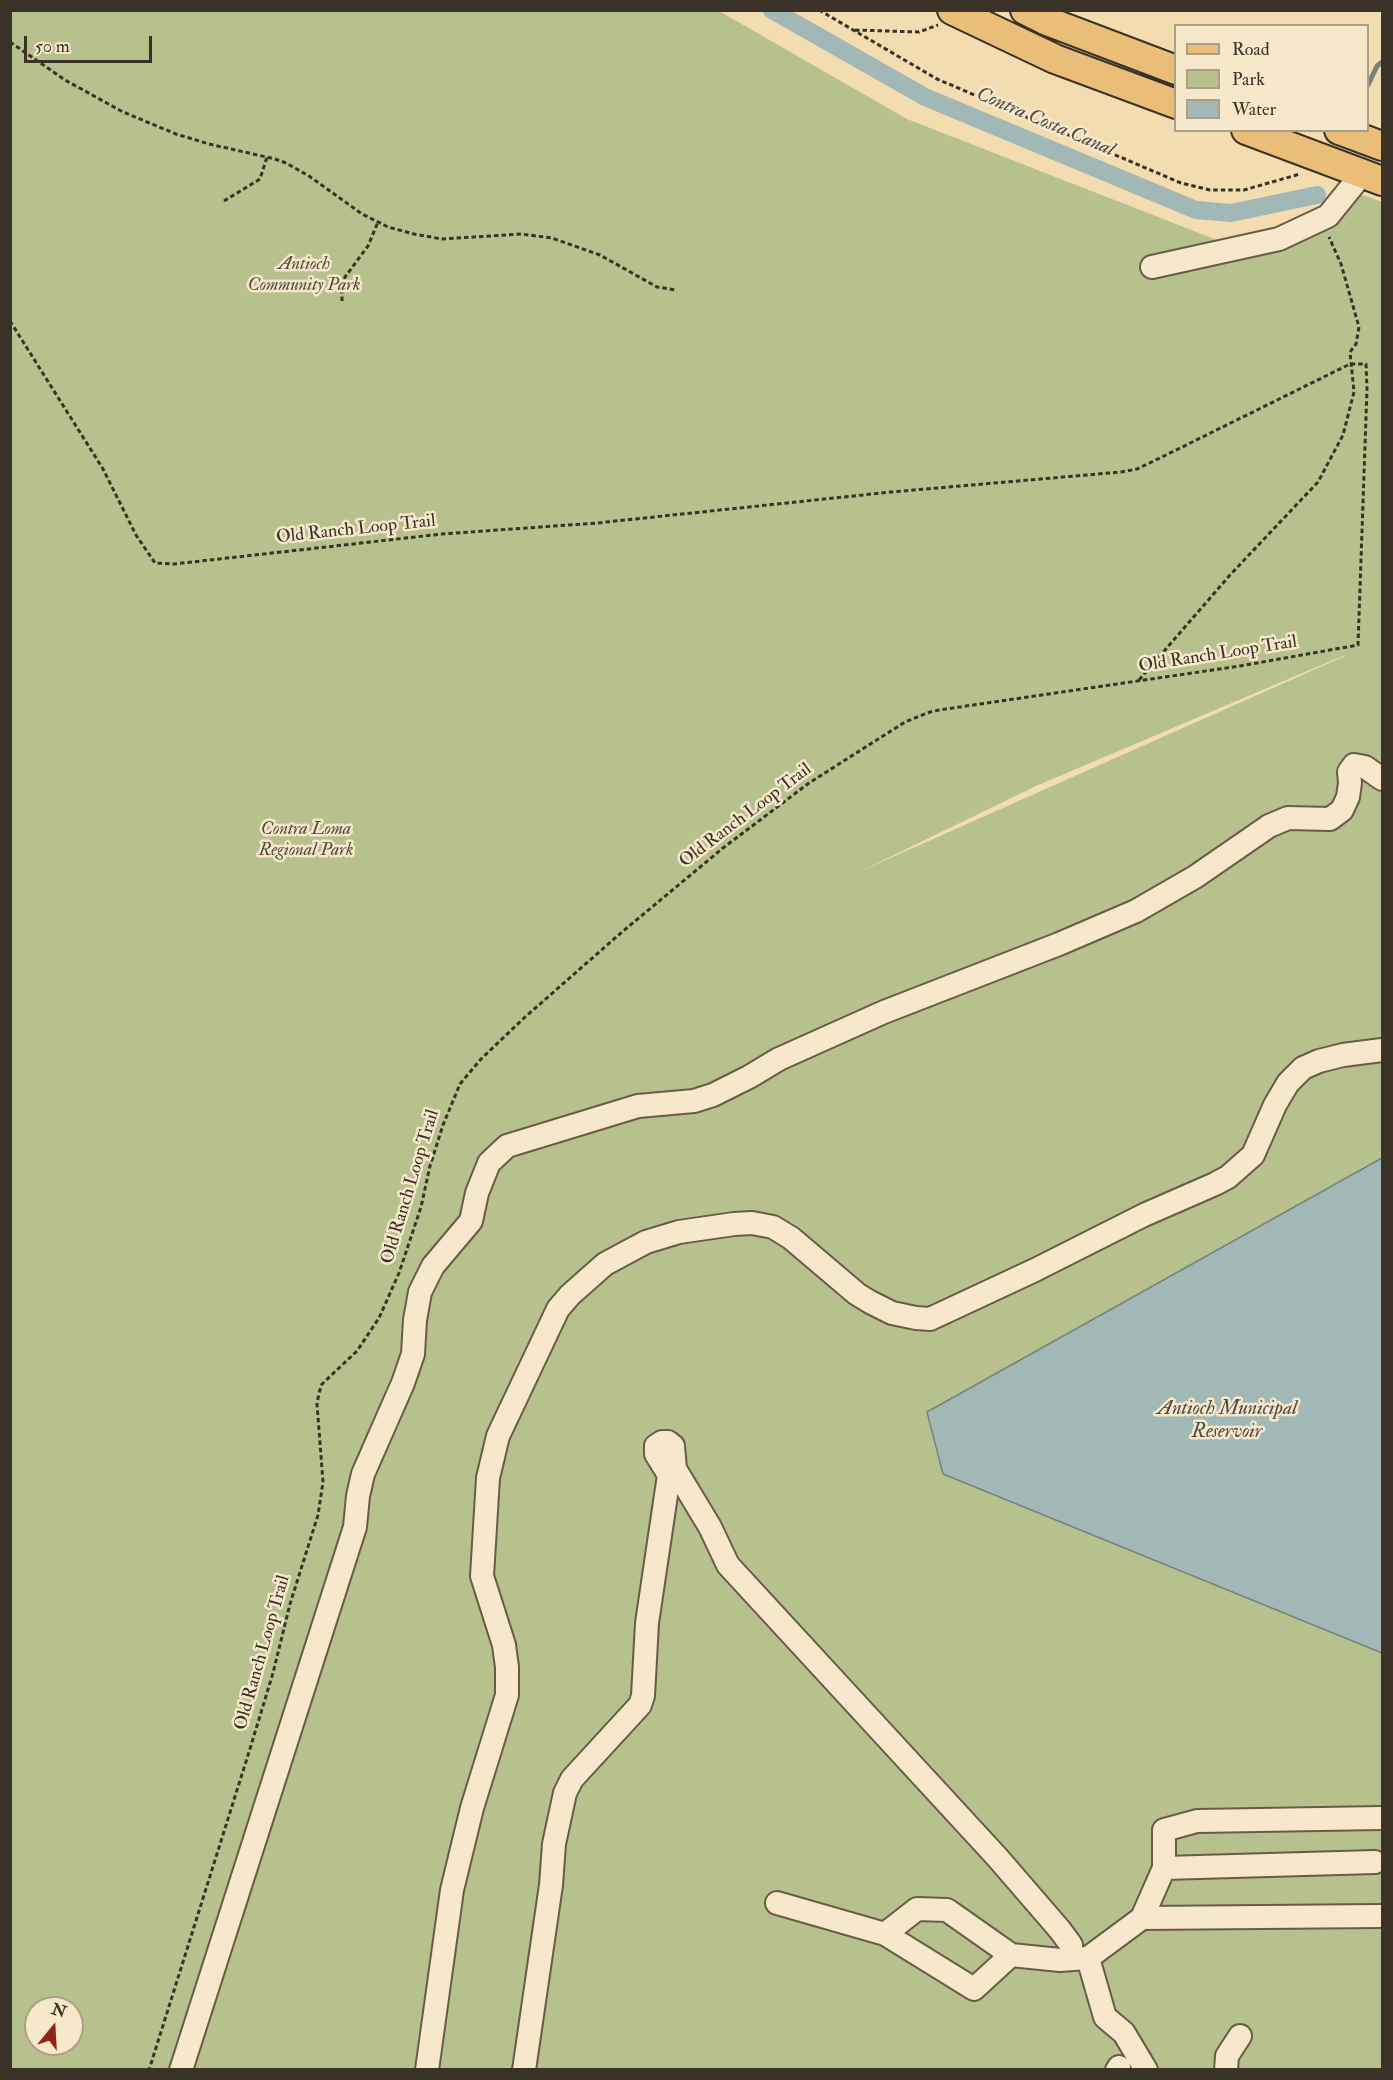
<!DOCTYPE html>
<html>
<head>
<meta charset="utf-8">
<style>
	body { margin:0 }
	#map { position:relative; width:1393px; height:2080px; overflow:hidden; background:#f3dcb0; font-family:"IM FELL Double Pica",serif }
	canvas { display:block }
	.frame { position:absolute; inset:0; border:12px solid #3a3127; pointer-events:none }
	.legend { position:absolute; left:1174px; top:24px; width:195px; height:108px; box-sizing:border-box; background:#f7e8cc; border:2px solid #ab9f8a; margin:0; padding:8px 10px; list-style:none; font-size:18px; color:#3a3127 }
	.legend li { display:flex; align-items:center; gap:12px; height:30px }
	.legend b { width:30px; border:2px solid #ab9f8a }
	.north { position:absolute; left:24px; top:1996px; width:60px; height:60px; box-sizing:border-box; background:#f7e8cc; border:2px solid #ab9f8a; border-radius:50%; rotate:18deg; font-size:16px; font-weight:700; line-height:24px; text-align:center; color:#3a3127 }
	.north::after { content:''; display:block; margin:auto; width:21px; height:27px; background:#8f2418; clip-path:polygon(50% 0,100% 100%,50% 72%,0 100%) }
	.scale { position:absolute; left:24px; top:36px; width:128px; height:27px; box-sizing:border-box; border:3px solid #3a3127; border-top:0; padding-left:8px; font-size:18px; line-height:21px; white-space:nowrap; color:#3a3127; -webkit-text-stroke:4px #f7e8cc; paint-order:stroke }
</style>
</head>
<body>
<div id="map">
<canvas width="1393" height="2080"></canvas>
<div class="frame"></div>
<ul class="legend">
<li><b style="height:8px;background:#eabe78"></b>Road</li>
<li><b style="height:16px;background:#b7c18e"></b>Park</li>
<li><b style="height:16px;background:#a1b8b7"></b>Water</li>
</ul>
<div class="north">N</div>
<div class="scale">50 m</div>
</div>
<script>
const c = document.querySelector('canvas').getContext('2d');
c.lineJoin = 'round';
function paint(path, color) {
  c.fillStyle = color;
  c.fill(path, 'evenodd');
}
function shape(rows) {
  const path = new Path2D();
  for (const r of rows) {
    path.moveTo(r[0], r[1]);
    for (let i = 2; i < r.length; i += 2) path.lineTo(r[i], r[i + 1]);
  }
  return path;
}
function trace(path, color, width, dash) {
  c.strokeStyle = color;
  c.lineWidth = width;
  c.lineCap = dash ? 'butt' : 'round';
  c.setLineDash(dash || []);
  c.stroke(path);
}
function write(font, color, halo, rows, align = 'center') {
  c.font = font + ' "IM FELL Double Pica",serif';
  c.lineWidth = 5;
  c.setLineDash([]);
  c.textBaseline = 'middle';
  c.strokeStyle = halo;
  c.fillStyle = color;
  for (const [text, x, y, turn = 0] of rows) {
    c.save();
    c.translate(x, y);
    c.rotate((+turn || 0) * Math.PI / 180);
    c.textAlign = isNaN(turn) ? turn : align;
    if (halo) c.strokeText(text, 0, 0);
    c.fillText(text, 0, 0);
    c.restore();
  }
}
const green = shape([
	[11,11,719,11,907,119,1240,249,1279,239,1349,190,1382,202,1382,2069,11,2070],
	[1345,655,1345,656,861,871,1036,786],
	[36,2008,72,2008,72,2044,36,2044]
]);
const water = shape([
	[1382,1158,1382,1653,943,1474,927,1412,1382,1158]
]);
const stream = shape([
	[1368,85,1377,66,1382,62]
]);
const canal = shape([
	[772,10,925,97,1196,210,1231,213,1317,195]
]);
const path = shape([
	[819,10,937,79,1181,183,1210,190,1244,190,1300,174],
	[855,30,919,32,938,25],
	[10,42,65,80,123,112,176,134,209,144,275,159,286,163,309,176,362,214,388,227,414,234,442,239,521,234,552,238,600,255,657,287,676,290],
	[224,201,260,179,267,157],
	[342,301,342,288,345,277,368,246,378,222],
	[10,321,103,469,136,535,155,563,174,564,442,534,597,523,891,492,1121,472,1137,469,1166,455,1350,364,1366,364,1367,389,1358,645,1240,666,939,710,930,712,905,722,809,783,723,848,622,932,524,1018,481,1059,460,1084,443,1125,430,1166,421,1207,399,1273,379,1318,357,1351,322,1384,319,1393,317,1404,323,1482,318,1515,290,1604,273,1673,249,1752,149,2070],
	[1139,680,1230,575,1318,482,1343,435,1354,392,1350,352,1356,344,1359,327,1341,264,1329,237]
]);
const minor = shape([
	[1152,267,1279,239,1328,216,1362,174],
	[1382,1818,1197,1821,1164,1830,1164,1868,1142,1918,1382,1916],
	[1164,1868,1375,1862],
	[777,1903,885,1934,974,1989,1011,1955,1060,1960,1088,1958,1142,1918],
	[885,1934,917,1909,947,1910,1011,1955],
	[1088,1958,1105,2017,1124,2033,1146,2070],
	[181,2070,355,1527,358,1496,363,1474,403,1383,413,1354,415,1320,420,1292,433,1266,471,1221,477,1193,489,1163,507,1146,638,1106,694,1101,713,1095,749,1077,779,1059,884,1012,1059,944,1136,911,1195,877,1269,826,1288,818,1330,819,1342,810,1348,797,1350,783,1349,772,1354,765,1365,767,1382,779],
	[427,2070,452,1890,472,1808,507,1695,507,1667,504,1645,482,1576,488,1478,498,1436,558,1309,570,1295,605,1264,646,1242,679,1232,734,1224,752,1223,773,1227,791,1238,857,1294,870,1302,892,1313,916,1318,930,1319,1035,1270,1144,1215,1215,1184,1228,1177,1253,1155,1275,1105,1288,1083,1303,1068,1319,1061,1343,1055,1382,1050],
	[524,2070,551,1885,554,1844,565,1793,572,1779,640,1705,643,1696,647,1623,669,1475,656,1454,656,1446,662,1442,668,1442,673,1446,675,1469,710,1527,728,1565,997,1857,1060,1930,1071,1945],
	[1117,2070,1119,2067],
	[1226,2070,1227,2056,1240,2036]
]);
const major = shape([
	[952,10,1055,59,1176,104],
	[1025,10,1047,21,1176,70],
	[1246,130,1382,181],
	[1339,130,1382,146]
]);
const parkNames = [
	["Antioch",304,265],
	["Community Park",304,286],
	["Contra Loma",306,830],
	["Regional Park",306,851]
];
const streetNames = [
	["Old Ranch Loop Trail",356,530,-6],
	["Old Ranch Loop Trail",1218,655,-9],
	["Old Ranch Loop Trail",746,816,-37],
	["Old Ranch Loop Trail",411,1187,-73],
	["Old Ranch Loop Trail",263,1653,-74]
];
const waterNames = [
	["Contra Costa Canal",1045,123,23],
	["Antioch Municipal",1227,1410],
	["Reservoir",1227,1433]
];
paint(green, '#b7c18e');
paint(water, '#a1b8b7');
trace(water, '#78827d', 1.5);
trace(stream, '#78827d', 5);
trace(canal, '#a1b8b7', 18);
trace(minor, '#685c49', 26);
trace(major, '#3a3127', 32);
trace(path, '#3a3127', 3, [4.5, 3]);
trace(minor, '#f7e8cc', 22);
trace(major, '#eabe78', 28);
write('italic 18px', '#534e3c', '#f7e8cc', parkNames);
write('18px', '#3a3127', '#f7e8cc', streetNames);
write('italic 20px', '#4f4c44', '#f7e8cc', waterNames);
</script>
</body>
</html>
